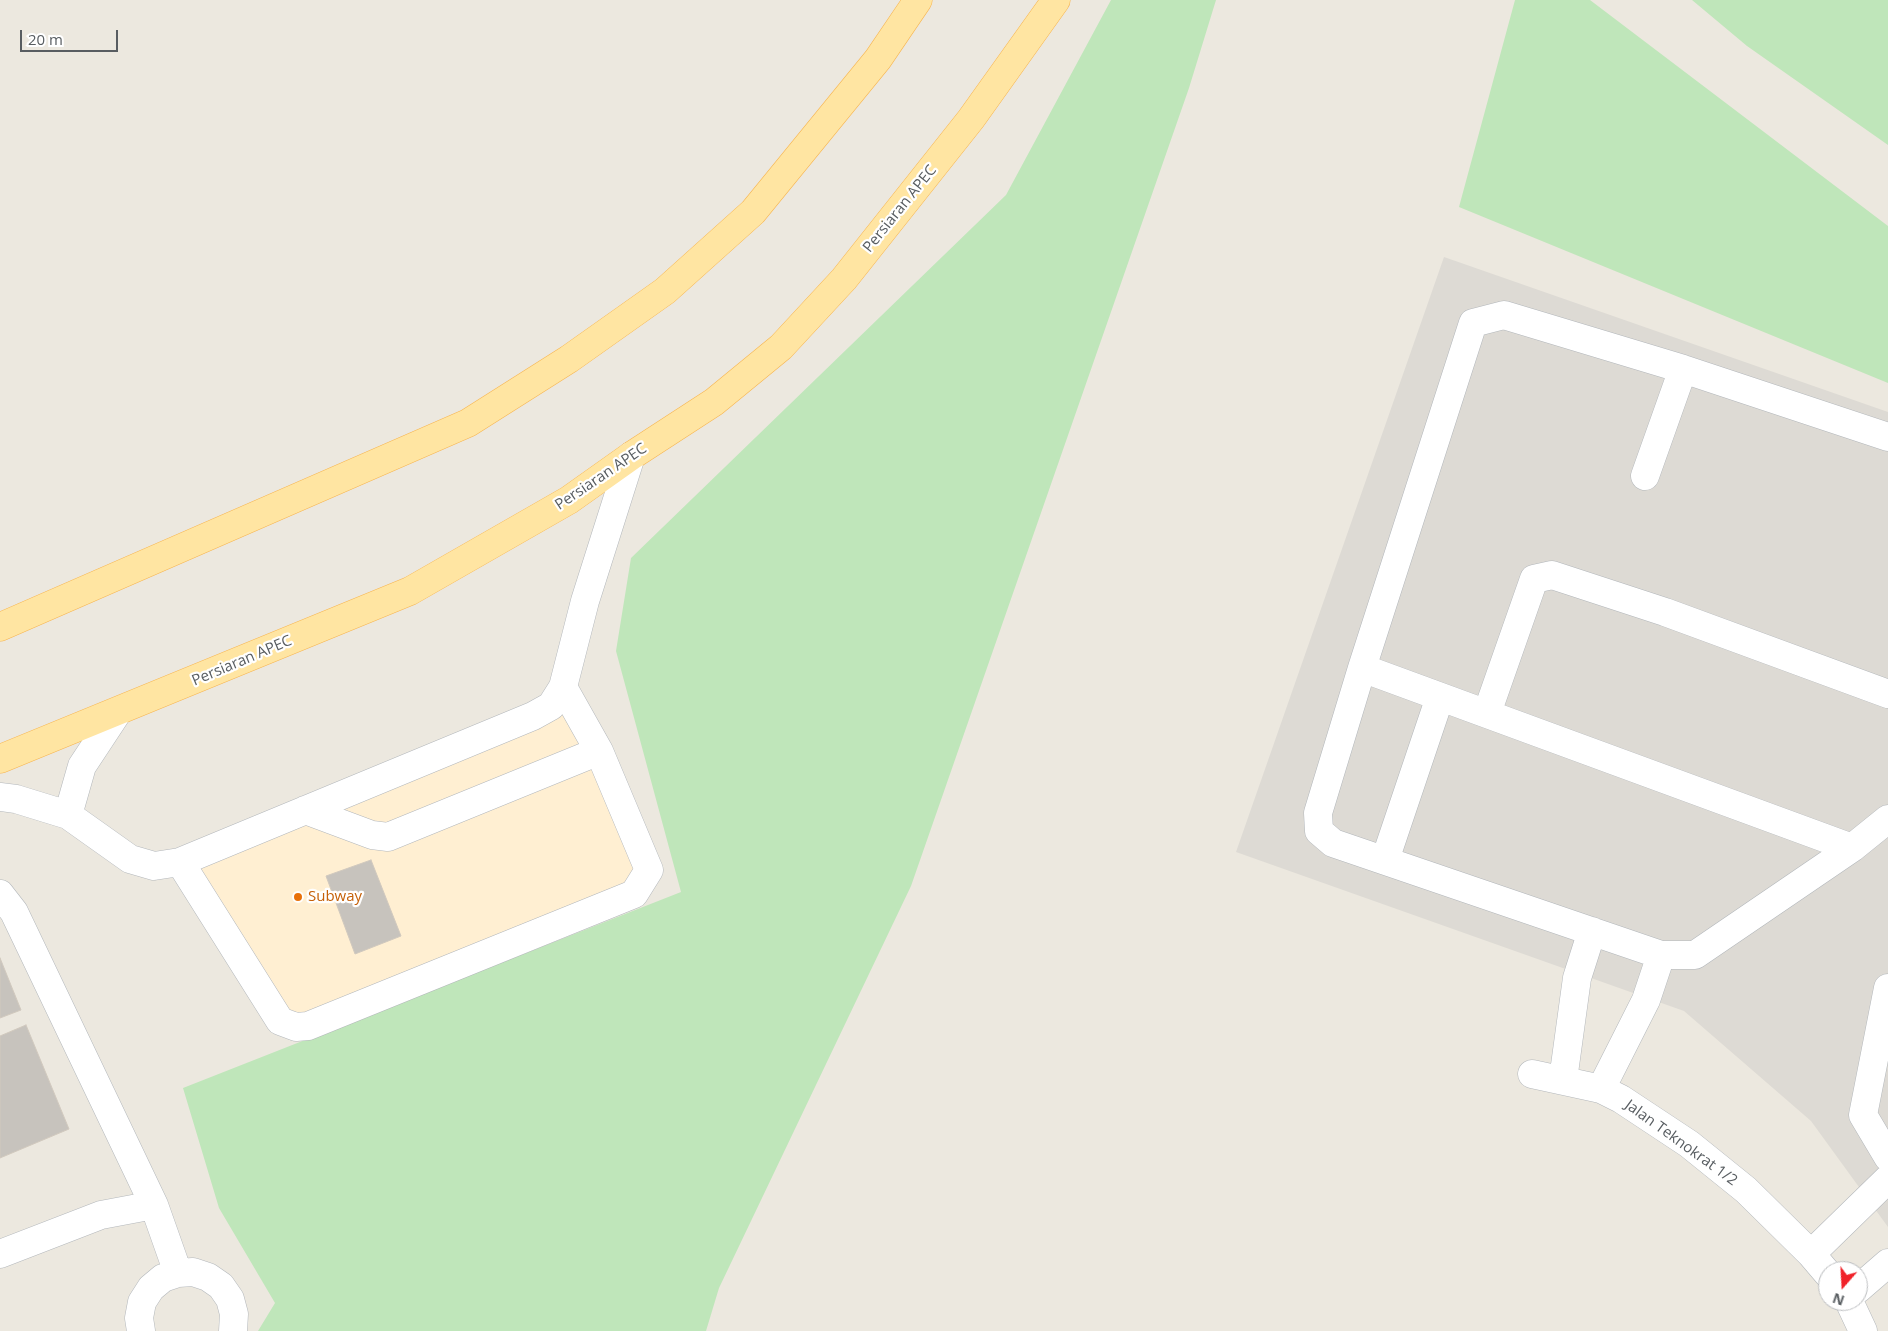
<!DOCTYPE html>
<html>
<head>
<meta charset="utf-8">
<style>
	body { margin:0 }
	#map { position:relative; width:1888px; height:1331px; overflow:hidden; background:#ece8df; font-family:"Open Sans",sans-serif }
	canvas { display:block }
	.north { position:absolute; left:1818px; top:1261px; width:50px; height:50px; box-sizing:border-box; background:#fff; border:1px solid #bcbec0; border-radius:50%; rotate:199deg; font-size:14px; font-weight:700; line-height:20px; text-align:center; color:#585d61 }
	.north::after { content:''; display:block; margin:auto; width:18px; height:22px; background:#f02229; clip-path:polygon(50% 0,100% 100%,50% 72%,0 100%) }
	.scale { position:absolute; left:20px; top:30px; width:98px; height:22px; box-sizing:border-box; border:2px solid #585d61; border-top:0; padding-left:6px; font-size:15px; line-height:18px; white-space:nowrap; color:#585d61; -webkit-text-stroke:4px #fff; paint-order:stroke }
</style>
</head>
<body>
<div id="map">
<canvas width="1888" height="1331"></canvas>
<div class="north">N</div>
<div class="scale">20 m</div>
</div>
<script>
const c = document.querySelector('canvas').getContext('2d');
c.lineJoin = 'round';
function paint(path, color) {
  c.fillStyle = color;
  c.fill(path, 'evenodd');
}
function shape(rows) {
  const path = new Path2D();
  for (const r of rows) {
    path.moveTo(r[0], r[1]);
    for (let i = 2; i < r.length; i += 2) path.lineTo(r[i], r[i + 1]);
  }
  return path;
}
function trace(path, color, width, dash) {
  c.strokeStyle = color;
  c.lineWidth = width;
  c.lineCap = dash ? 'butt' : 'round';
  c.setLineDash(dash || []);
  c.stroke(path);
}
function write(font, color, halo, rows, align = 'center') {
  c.font = font + ' "Open Sans",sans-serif';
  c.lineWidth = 4.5;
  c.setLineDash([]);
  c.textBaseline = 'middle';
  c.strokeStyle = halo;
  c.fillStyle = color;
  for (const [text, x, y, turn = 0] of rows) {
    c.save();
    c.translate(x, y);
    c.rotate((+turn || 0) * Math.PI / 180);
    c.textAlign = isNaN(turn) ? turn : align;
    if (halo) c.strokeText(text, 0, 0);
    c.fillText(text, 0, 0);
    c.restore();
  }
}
const commercial = shape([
	[566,710,638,869,628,885,307,1016,287,1013,197,869]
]);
const industrial = shape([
	[1444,257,1888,412,1888,1227,1811,1121,1684,1011,1236,852]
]);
const green = shape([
	[1111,0,1216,0,1189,88,911,886,719,1288,706,1331,258,1331,275,1303,219,1208,183,1088,681,892,616,651,631,558,1006,195],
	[1515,0,1590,0,1888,226,1888,383,1459,207],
	[1692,0,1888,0,1888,145,1747,46]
]);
const building = shape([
	[371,860,401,936,355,954,326,876,371,860],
	[0,958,21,1010,0,1018,0,958],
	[26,1025,69,1129,0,1158,0,1036,26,1025]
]);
const minor = shape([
	[1888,437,1683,369,1504,315,1473,323,1362,668,1318,813,1319,831,1333,843,1661,955,1695,955,1852,848,1888,819],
	[1645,476,1683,369],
	[1362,668,1852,848],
	[1487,713,1534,579,1552,575,1665,612,1888,694],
	[0,797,16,799,68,815,82,766,117,713],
	[305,810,372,835,388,837,599,751],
	[68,815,130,859,154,866,180,862,533,716,551,706,563,687,585,601,631,456],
	[1385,860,1440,697],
	[180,862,280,1021,296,1027,308,1026,634,894,649,870,599,751,563,687],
	[0,894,14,912,154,1205,178,1273],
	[1888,988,1863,1115,1888,1157],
	[1532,1074,1601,1089,1621,1099,1689,1144,1746,1190,1811,1254,1828,1274],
	[1563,1080,1577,978,1592,931],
	[1601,1089,1646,1000,1661,955],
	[0,1254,101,1215,154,1205],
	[1811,1254,1888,1179],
	[1858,1289,1888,1263],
	[1849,1301,1863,1331],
	[141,1331,139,1318,142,1302,151,1288,163,1278,178,1273,193,1272,208,1277,221,1286,230,1299,234,1314,233,1331]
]);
const major = shape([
	[0,627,468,423,569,359,665,291,753,212,878,59,918,0],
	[0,759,410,591,569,500,631,456,714,402,781,347,844,279,971,119,1056,0]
]);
const markers = [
	[298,897,5,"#e8710a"]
];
const streetNames = [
	["Persiaran APEC",900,209,-51],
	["Persiaran APEC",601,477,-34],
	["Persiaran APEC",242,661,-23],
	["Jalan Teknokrat 1/2",1681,1143,36]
];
const foodNames = [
	["Subway",308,897]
];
paint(commercial, '#ffefd2');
paint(industrial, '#dddad4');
paint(green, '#bfe6ba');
paint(building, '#c7c3bd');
trace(building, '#d1c9be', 1);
trace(minor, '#b3b7bb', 29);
trace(major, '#f7b44e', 29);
trace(minor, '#fff', 28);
trace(major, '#ffe5a2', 28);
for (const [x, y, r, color] of markers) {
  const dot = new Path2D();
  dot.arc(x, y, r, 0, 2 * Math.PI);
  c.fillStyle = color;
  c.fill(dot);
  trace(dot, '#fff', 2);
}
write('15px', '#585d61', '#fff', streetNames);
write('15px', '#c56008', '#fff', foodNames, 'left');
</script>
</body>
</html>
